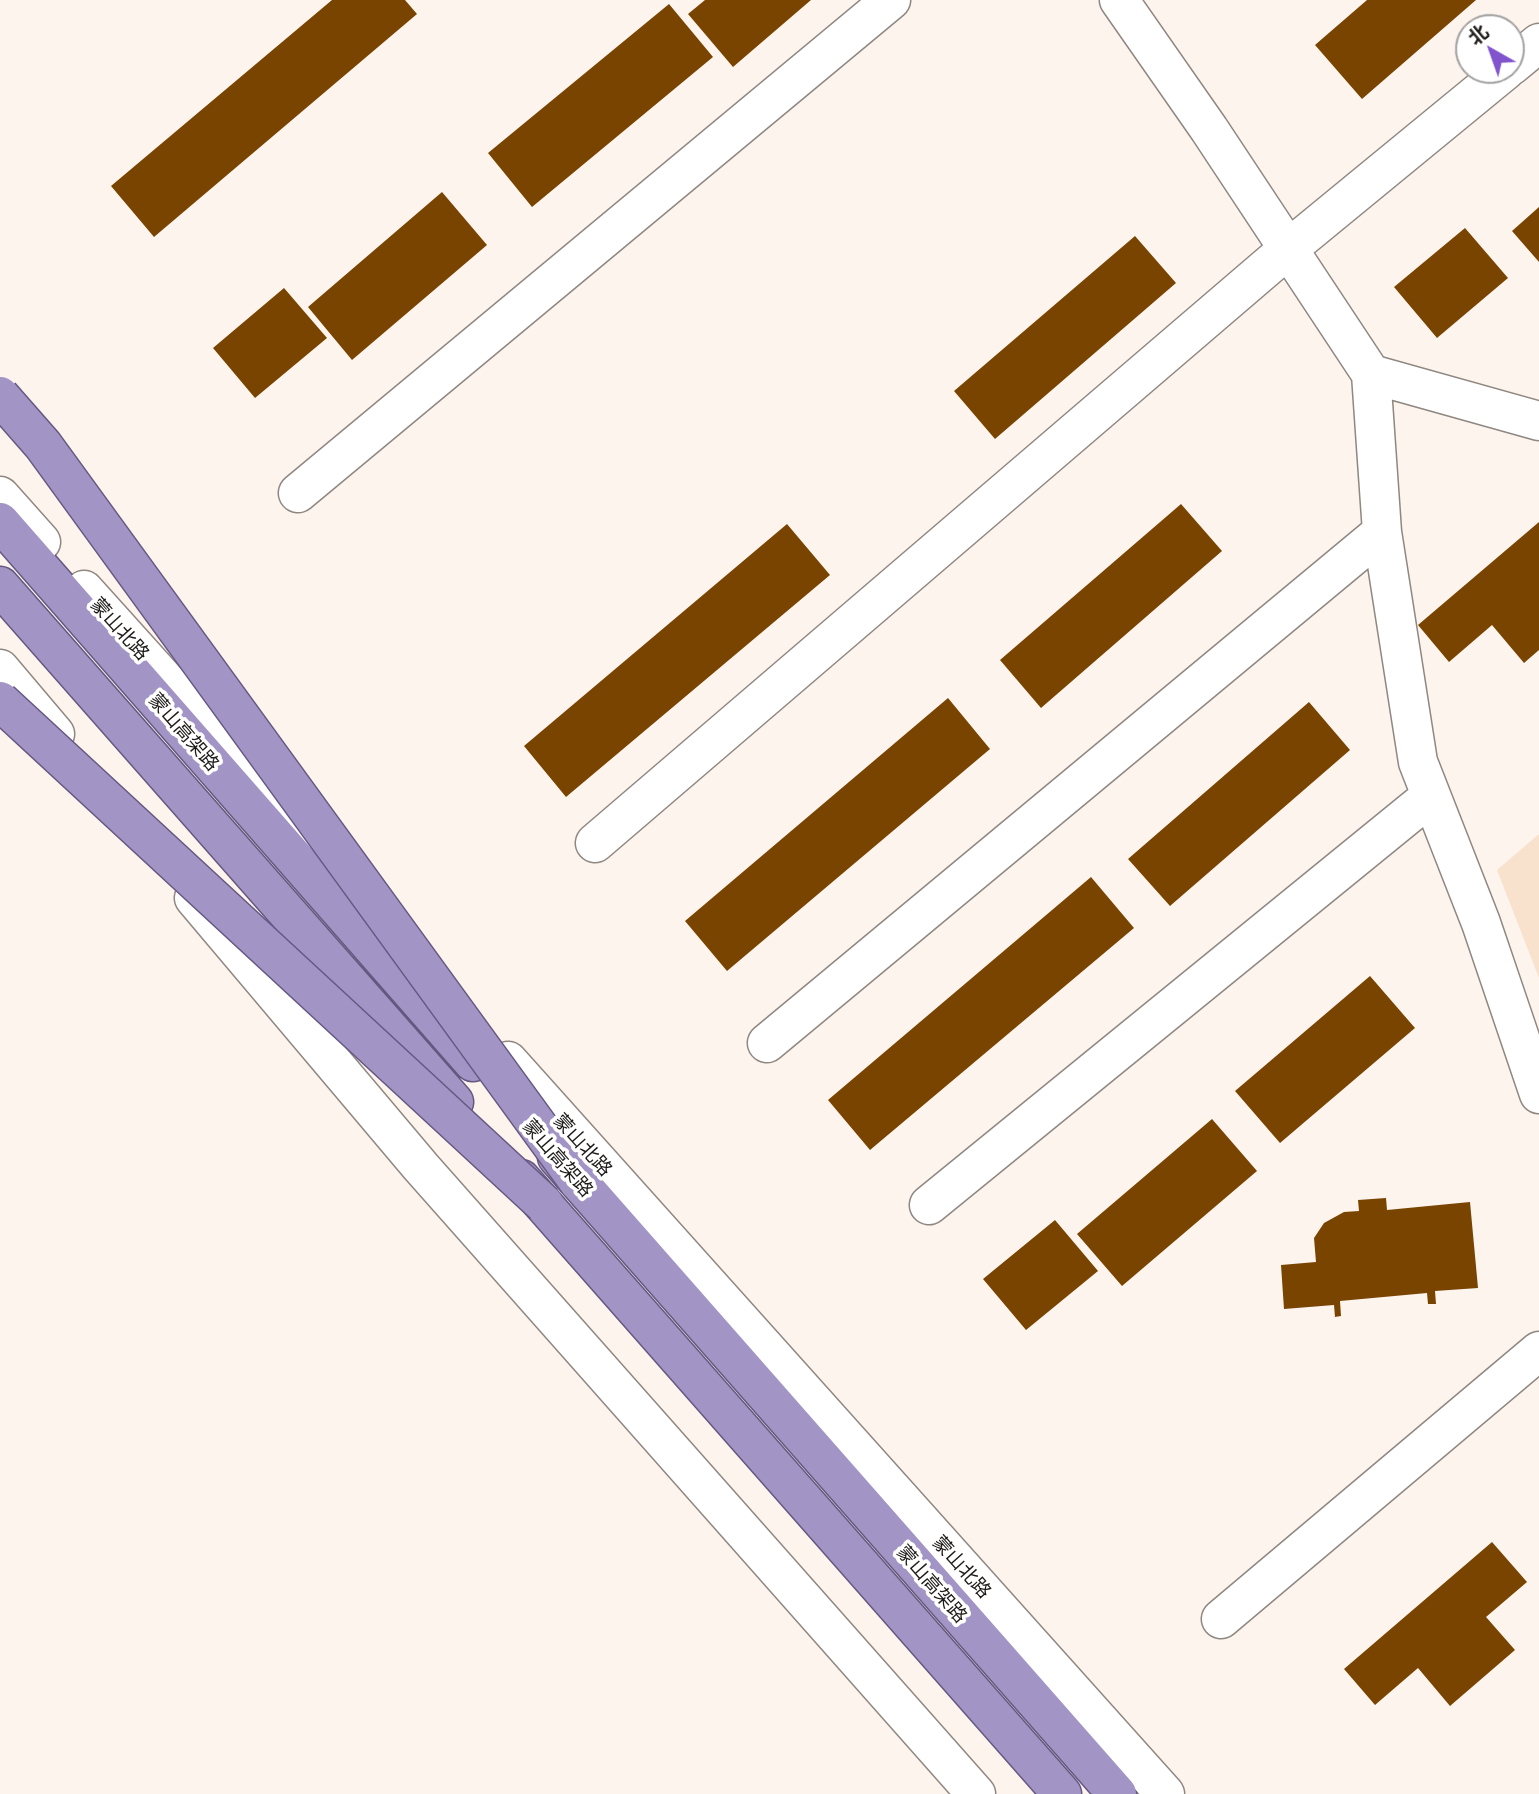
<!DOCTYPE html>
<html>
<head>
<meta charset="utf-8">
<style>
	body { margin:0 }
	#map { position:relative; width:1539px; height:1794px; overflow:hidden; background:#fcf4ed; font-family:Barlow,"Noto Sans SC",sans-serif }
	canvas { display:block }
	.north { position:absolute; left:1455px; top:14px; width:70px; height:70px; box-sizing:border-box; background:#fff; border:2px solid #a5a3a2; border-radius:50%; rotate:320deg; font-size:19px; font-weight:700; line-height:28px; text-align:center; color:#1d1a17 }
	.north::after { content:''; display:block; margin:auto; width:24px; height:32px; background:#8154ce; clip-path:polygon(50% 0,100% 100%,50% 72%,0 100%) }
</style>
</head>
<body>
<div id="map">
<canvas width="1539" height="1794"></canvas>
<div class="north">北</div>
</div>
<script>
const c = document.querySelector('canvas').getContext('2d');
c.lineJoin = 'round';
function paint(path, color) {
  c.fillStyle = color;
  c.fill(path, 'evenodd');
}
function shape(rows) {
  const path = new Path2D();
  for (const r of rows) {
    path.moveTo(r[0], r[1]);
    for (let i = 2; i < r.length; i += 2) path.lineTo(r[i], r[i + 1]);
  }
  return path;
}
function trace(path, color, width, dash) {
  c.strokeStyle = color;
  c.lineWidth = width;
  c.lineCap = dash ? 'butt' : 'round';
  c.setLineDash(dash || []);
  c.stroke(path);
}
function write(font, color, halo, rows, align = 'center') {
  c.font = font + ' Barlow,"Noto Sans SC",sans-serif';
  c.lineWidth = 7;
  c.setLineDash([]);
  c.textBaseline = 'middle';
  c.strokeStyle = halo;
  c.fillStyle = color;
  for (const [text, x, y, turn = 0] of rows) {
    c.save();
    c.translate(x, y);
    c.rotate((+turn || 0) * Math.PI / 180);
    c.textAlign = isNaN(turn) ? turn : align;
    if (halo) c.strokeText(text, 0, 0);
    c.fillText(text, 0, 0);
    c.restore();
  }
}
const green = shape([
	[1539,834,1539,978,1497,870]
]);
const building = shape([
	[332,0,405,0,417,14,154,237,111,186],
	[705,0,811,0,733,67,688,14],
	[1367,0,1476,0,1362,99,1315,45],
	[669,4,713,57,532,207,488,153],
	[442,192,487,245,352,360,308,307],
	[1539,207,1539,262,1512,231],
	[1465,228,1508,278,1437,338,1394,287],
	[1135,236,1176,283,995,439,954,391],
	[284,288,327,338,255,398,213,348],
	[1181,504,1222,551,1041,708,1000,660],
	[1539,522,1539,650,1524,663,1492,625,1449,662,1418,625],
	[787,524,830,575,566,797,524,746],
	[948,698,990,749,727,971,685,921],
	[1309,702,1350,750,1170,906,1128,859],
	[1091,877,1134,928,870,1150,828,1100],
	[1370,976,1415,1028,1280,1143,1235,1091],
	[1212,1119,1257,1171,1122,1286,1077,1234],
	[1386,1198,1387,1210,1470,1202,1478,1288,1435,1291,1436,1304,1428,1304,1427,1293,1340,1301,1341,1316,1335,1317,1334,1305,1284,1309,1281,1265,1316,1262,1314,1238,1324,1223,1344,1212,1359,1211,1358,1200],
	[1055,1220,1098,1271,1026,1330,983,1279],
	[1492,1542,1527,1582,1486,1617,1515,1650,1450,1706,1418,1668,1375,1705,1344,1669]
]);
const minor = shape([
	[1119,0,1209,129,1371,374,1382,532,1418,762,1481,923,1539,1094],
	[1511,66,1539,43],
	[1371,374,1539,421],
	[298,493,891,0],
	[595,843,1288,249,1506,70],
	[767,1043,1382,532],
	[929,1205,1431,796],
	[1221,1619,1539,1351]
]);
const secondary = shape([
	[0,496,41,542],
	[84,590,329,862],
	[0,669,55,734],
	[194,898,421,1167,976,1794],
	[508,1061,1165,1794]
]);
const trunk = shape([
	[0,522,473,1062],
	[0,586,454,1102],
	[557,1157,1117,1794],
	[521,1179,1062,1794]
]);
const trunkBridge = shape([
	[0,396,43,445,578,1181],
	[0,701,544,1204]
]);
const streetNames = [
	["蒙山北路",120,629,48],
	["蒙山高架路",184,732,49],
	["蒙山北路",583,1145,48],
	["蒙山高架路",558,1158,49],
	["蒙山北路",962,1567,48],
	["蒙山高架路",932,1584,49]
];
paint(green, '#f8e1cd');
paint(building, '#794400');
trace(minor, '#8f8781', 41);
trace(secondary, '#8f8781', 41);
trace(trunk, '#655880', 41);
trace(minor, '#fff', 38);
trace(secondary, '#fff', 38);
trace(trunk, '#a394c6', 38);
trace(trunkBridge, '#655880', 41, []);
trace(trunkBridge, '#a394c6', 38);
write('19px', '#1d1a17', '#fff', streetNames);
</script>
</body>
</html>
